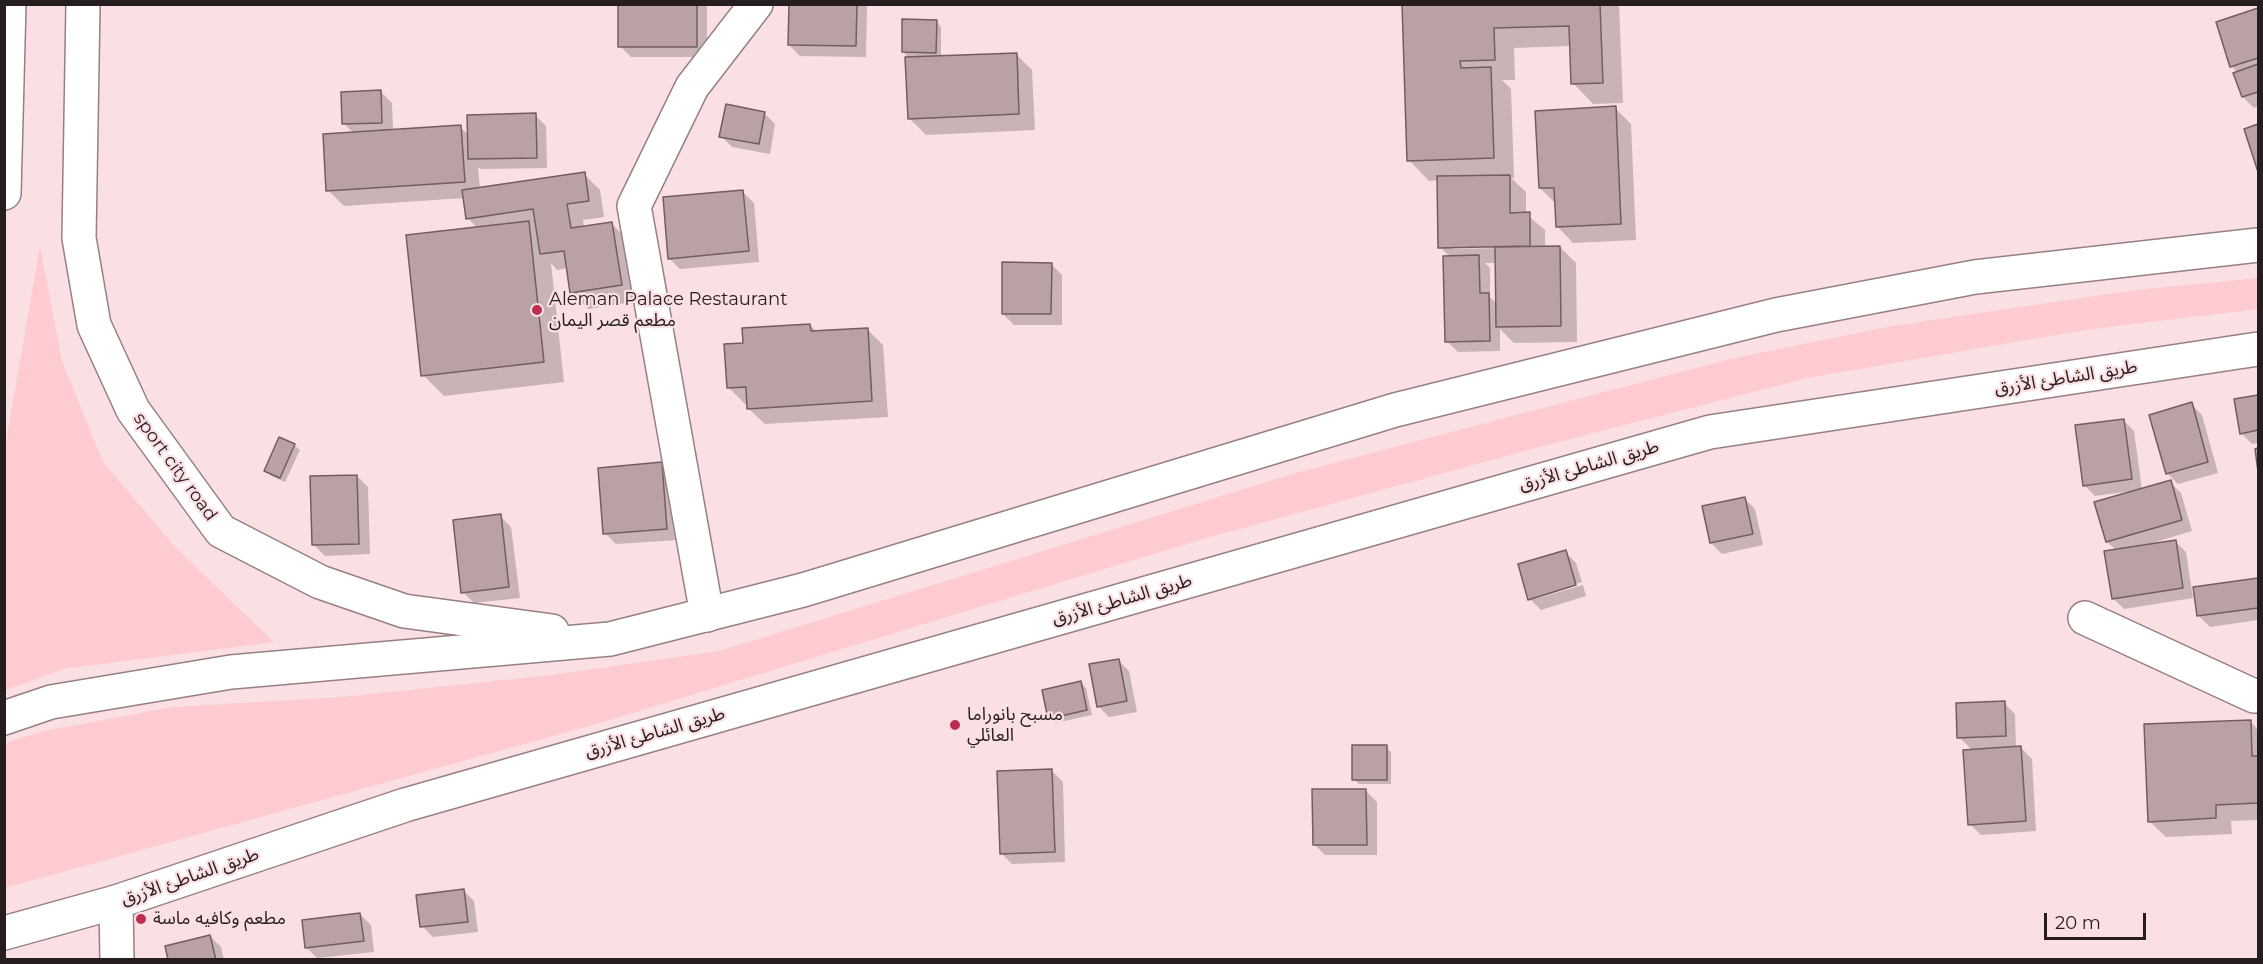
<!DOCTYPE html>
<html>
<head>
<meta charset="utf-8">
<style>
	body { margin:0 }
	#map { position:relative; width:2263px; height:964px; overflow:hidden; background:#fae0e3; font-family:Montserrat,sans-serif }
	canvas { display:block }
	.frame { position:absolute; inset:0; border:6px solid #261d1e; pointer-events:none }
	.scale { position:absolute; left:2044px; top:913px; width:102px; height:27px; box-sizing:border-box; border:3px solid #261d1e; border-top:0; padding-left:8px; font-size:18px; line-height:21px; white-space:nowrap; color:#261d1e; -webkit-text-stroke:4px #fae0e3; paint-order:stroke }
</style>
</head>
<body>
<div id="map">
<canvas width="2263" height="964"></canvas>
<div class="frame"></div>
<div class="scale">20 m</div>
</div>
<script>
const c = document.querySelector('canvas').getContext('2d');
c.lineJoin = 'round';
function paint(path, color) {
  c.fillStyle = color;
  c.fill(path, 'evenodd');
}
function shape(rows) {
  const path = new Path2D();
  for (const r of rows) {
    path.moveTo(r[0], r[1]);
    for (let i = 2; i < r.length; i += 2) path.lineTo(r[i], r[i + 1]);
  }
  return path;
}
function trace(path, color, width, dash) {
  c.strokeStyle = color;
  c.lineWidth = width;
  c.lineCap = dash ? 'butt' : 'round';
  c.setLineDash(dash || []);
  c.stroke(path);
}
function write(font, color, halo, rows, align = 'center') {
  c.font = font + ' Montserrat,"Noto Sans Arabic",sans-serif';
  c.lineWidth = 4.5;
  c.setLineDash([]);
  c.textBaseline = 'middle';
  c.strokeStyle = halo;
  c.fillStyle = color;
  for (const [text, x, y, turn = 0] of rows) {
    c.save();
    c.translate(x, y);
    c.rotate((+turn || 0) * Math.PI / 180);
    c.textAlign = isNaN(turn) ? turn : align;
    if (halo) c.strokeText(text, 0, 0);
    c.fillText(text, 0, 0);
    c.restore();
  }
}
const green = shape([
	[40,246,62,361,103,462,177,549,274,642,64,669,5,690,5,447],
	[2258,278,2258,309,2085,330,1807,378,1536,448,1203,539,593,725,5,888,5,743,44,731,173,707,342,697,552,675,719,651,1299,472,1730,359,1892,326,2135,290]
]);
const shadow = shape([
	[619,4,707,4,707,57,631,57,620,46],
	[790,4,867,4,866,57,800,56,789,45],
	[1403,4,1619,4,1623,103,1593,104,1573,83,1571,46,1514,48,1515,80,1502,80,1511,89,1514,178,1511,178,1526,192,1526,214,1545,230,1545,248,1560,247,1576,263,1577,342,1514,343,1500,329,1500,351,1458,352,1447,341,1450,257,1440,247,1438,180,1429,181,1409,160],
	[1502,245,1502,248,1453,249,1453,246],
	[1485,263,1496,263,1497,304,1490,297,1490,268],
	[2258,10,2258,106,2254,108,2243,97,2238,73,2231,66,2218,23],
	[936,21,941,27,941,57,1016,54,1032,70,1035,130,926,135,909,118,910,59,903,52],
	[381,92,392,103,393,131,460,127,469,135,535,115,546,126,547,168,481,169,478,167,480,189,584,174,600,190,604,217,583,220,584,228,612,224,628,240,638,301,588,309,572,292,568,268,557,270,551,263,564,382,444,396,423,375,478,229,468,218,465,198,344,206,328,190,354,133,344,124],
	[1615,108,1631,124,1636,240,1573,243,1557,226,1556,204,1540,188],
	[764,113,775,124,770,154,732,147,721,136],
	[2258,125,2258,167,2246,130],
	[743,192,754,203,759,262,680,269,669,258],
	[1051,264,1062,275,1062,325,1014,325,1003,314],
	[810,325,817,332,867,329,883,345,888,417,765,424,748,408,748,404,745,404,729,388,745,345],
	[2258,396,2258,443,2252,444,2241,433,2235,400],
	[2191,404,2202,415,2218,473,2178,484,2167,473],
	[2123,420,2134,431,2142,490,2170,482,2181,493,2192,531,2152,543,2175,541,2186,552,2193,598,2124,609,2113,598,2116,550,2107,542,2132,491,2095,496,2084,485],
	[294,445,300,450,285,482,271,476,266,470],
	[661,464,672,475,678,540,616,544,605,533],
	[357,476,368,487,370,554,325,556,314,545],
	[1744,498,1755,509,1763,545,1722,554,1711,543],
	[500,516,511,527,520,598,474,603,463,592],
	[1565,552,1576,563,1582,582,1535,596,1535,599,1583,585,1586,596,1541,610,1530,599],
	[2258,579,2258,620,2210,627,2199,616,2195,588],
	[1118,660,1129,671,1137,712,1109,717,1098,706],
	[1081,683,1086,688,1092,715,1055,723,1049,718],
	[2004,703,2015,714,2016,748,2021,748,2032,759,2036,831,1981,835,1970,824,1973,751,1959,737],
	[2250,721,2258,730,2258,820,2231,821,2232,834,2166,837,2149,821],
	[1386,747,1391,752,1391,784,1359,784,1354,779],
	[1052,771,1063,782,1065,862,1012,864,1001,853],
	[1366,791,1377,802,1377,855,1325,855,1314,844],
	[463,890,474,901,478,932,433,937,422,926],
	[360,914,371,925,374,952,317,958,306,947],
	[210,936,221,947,224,960,170,960]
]);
const building = shape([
	[618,4,697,4,697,47,618,47,618,4],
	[789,4,857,4,856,46,788,45,789,4],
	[1402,4,1600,4,1603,83,1571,84,1569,26,1494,28,1495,60,1460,61,1461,68,1491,67,1494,158,1407,161,1402,4],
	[2258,8,2258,58,2230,67,2216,22,2258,8],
	[902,19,937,20,936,53,902,52,902,19],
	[1017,53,1019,114,908,119,905,57,1017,53],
	[2258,64,2258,92,2242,97,2233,73,2258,64],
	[381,90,382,123,342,124,341,92,381,90],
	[726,104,765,112,759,144,719,137,726,104],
	[1616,106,1621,224,1556,227,1554,188,1539,188,1535,111,1616,106],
	[536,113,537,158,468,159,467,115,536,113],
	[2258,124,2258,172,2244,129,2258,124],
	[461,125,465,182,326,191,323,134,461,125],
	[585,172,589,201,567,204,571,228,612,222,622,285,570,293,564,251,540,254,533,209,466,219,462,190,585,172],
	[1510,175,1510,213,1530,212,1530,246,1438,248,1437,176,1510,175],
	[743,190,749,251,668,259,663,197,743,190],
	[529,221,544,362,421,376,406,235,529,221],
	[1560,246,1561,326,1496,327,1495,247,1560,246],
	[1479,255,1480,293,1489,293,1490,341,1445,342,1443,256,1479,255],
	[1002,262,1052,263,1051,314,1002,314,1002,262],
	[810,324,811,331,868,328,872,401,747,409,746,387,727,388,724,344,743,343,742,328,810,324],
	[2258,395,2258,430,2240,434,2234,399,2258,395],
	[2192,402,2208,462,2166,474,2149,415,2192,402],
	[2124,419,2132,479,2083,486,2075,425,2124,419],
	[279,437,295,444,280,478,264,471,279,437],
	[2258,448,2258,472,2255,449,2258,448],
	[662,462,667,529,603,534,598,468,662,462],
	[357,475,359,544,312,545,310,476,357,475],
	[2171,480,2182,520,2106,542,2094,502,2171,480],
	[1745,497,1753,534,1710,543,1702,506,1745,497],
	[501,514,509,587,461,593,453,520,501,514],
	[2176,540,2183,588,2112,599,2104,551,2176,540],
	[1566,550,1576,585,1528,600,1518,564,1566,550],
	[2258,578,2258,608,2197,616,2193,587,2258,578],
	[1119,659,1127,701,1097,707,1089,664,1119,659],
	[1081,681,1087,710,1048,719,1042,690,1081,681],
	[2005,701,2006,736,1957,738,1956,703,2005,701],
	[2251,720,2252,756,2258,756,2258,803,2216,805,2216,818,2148,822,2144,724,2251,720],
	[1352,745,1387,745,1387,780,1352,780,1352,745],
	[2021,746,2026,821,1968,825,1963,750,2021,746],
	[1052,769,1055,852,1000,854,997,771,1052,769],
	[1312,789,1366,789,1367,845,1313,845,1312,789],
	[464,889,468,922,420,927,416,895,464,889],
	[360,913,364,941,305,948,302,920,360,913],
	[210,935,216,960,168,960,165,946,210,935]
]);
const street = shape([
	[707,615,634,206,692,87,756,4],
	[2085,618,2254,696,2258,696],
	[116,902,117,960]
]);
const secondary = shape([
	[83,4,79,238,94,325,133,410,221,531,320,582,404,611,552,631],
	[4,193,9,4],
	[4,718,51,702,231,672,610,639,803,590,1395,410,1776,315,1975,277,2258,245],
	[4,933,116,902,405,805,1710,432,2258,349]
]);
const markers = [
	[537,310,6,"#bd2d52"],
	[955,725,6,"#bd2d52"],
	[141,919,6,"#bd2d52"]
];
const poiNames = [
	["Aleman Palace Restaurant",549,300],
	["مطعم قصر اليمان",549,321],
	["مسبح بانوراما",967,715],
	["العائلي",967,736],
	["مطعم وكافيه ماسة",153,919]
];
const streetNames = [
	["طريق الشاطئ الأزرق",2066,378,-9],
	["طريق الشاطئ الأزرق",1589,466,-16],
	["sport city road",175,467,54],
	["طريق الشاطئ الأزرق",1122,600,-16],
	["طريق الشاطئ الأزرق",655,733,-16],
	["طريق الشاطئ الأزرق",190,877,-19]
];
paint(green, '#fecbd0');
paint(shadow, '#0003');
paint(building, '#baa2a4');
trace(building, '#735d5f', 1.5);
trace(street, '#978082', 36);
trace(secondary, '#978082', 36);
trace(street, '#fff', 33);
trace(secondary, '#fff', 33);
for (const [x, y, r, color] of markers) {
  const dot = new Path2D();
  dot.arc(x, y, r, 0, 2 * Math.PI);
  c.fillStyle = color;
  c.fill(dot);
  trace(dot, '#fae0e3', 2);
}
write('18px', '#261d1e', '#fae0e3', poiNames, 'left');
write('18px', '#261d1e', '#fae0e3', streetNames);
</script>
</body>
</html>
